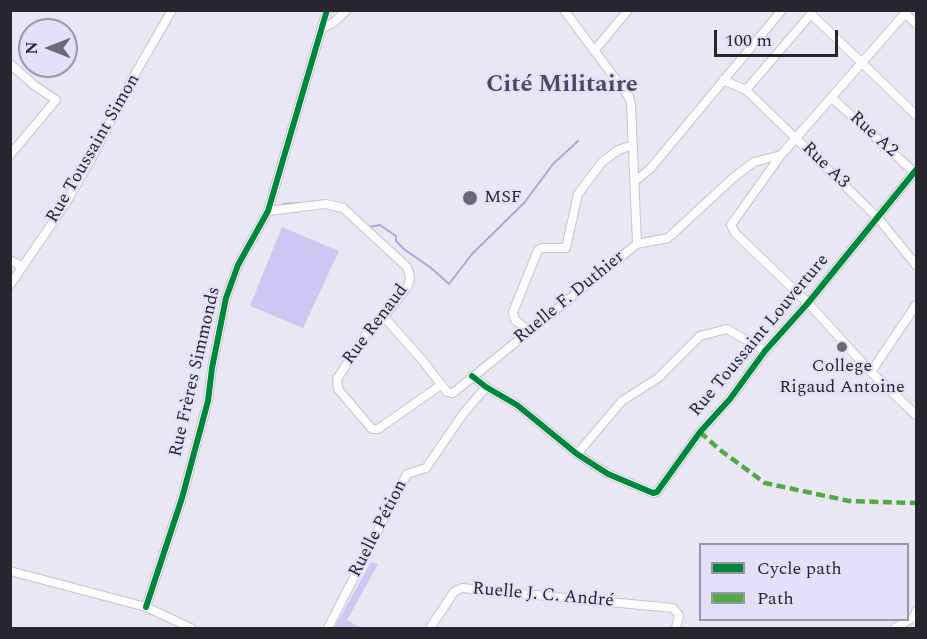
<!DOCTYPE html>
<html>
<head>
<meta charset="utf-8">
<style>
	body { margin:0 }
	#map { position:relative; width:927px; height:639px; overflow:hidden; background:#e8e7f3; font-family:Spectral,serif }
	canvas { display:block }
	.frame { position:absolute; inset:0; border:12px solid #27262f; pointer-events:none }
	.legend { position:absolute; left:699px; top:543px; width:210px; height:78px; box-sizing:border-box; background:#e3e1f9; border:2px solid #9896a8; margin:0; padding:8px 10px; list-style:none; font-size:18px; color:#27262f }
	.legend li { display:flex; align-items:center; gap:12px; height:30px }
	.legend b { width:30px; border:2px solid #9896a8 }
	.north { position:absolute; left:18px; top:18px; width:60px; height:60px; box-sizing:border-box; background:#e3e1f9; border:2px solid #9896a8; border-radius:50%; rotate:270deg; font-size:16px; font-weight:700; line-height:24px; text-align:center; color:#27262f }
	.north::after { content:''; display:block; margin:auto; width:21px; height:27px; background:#6b6a74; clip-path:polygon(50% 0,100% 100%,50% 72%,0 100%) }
	.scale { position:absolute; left:714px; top:30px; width:124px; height:27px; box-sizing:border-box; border:3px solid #27262f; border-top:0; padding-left:8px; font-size:18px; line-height:21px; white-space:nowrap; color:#27262f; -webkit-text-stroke:4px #e3e1f9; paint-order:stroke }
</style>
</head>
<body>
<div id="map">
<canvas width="927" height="639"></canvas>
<div class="frame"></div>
<ul class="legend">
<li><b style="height:8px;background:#00873e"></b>Cycle path</li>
<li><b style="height:8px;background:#53aa45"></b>Path</li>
</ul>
<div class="north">N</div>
<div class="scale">100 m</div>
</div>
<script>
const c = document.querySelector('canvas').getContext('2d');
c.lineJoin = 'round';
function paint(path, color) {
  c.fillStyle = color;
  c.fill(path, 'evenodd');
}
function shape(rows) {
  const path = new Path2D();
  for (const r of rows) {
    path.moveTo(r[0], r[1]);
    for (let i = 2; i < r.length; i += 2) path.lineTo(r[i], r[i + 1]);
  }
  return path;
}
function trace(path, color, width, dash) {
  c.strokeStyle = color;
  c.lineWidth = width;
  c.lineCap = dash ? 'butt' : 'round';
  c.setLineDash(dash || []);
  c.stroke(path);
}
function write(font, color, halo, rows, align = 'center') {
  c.font = font + ' Spectral,serif';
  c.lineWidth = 4.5;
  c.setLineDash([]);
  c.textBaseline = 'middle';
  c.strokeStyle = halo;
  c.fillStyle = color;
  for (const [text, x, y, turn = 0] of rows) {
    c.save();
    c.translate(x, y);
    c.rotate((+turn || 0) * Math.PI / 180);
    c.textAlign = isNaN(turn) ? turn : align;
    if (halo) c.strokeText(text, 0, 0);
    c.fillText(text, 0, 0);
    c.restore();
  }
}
const green = shape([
	[282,227,339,251,303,328,250,306],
	[371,562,378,564,347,620,361,628,334,628]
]);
const stream = shape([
	[284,204,303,203],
	[367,226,369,227,380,225,396,236,396,241,405,250,430,267,449,284,472,254,524,203,553,164,578,141]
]);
const street = shape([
	[905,13,916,24],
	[321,29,333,23,347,10],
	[594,51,628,10],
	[10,64,34,85,56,100,10,155],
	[723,80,746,90,878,218,916,265],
	[746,90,811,14,916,115],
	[832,98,914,172],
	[781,155,731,225,735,233,808,303,871,372,916,415],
	[635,181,650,169,782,10],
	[268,211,326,204,343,208,407,267,409,272,410,279,408,286,384,317,370,328,337,379,338,389,372,429,378,429,441,385],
	[637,244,668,238,733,178,754,162,781,155,908,10],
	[10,260,23,267],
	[10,285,66,203,94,154,131,81,172,10],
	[384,317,423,361,447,392,453,393,637,244,631,104,629,97,564,10],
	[529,331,515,320,513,312,538,250,542,248,566,248,578,194,602,162,618,150,633,145],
	[871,372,916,305],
	[472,376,486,387,517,405,577,454,608,474,653,493,657,492,700,432,730,399,765,351,808,303,916,170],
	[577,454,622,401,658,378,700,336,727,329,765,351],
	[10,571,146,607,191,628],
	[146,607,182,498,208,401,212,368,226,298,238,265,268,211,327,10],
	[328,628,407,474,426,468,463,414,486,387],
	[430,628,454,592,462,588,673,608,679,615,676,628],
	[895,628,914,617,916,611]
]);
const quiet = shape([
	[700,432,720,450,765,483,849,501,916,503]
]);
const cycleway = shape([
	[472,376,486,387,517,405,577,454,608,474,653,493,657,492,700,432,730,399,765,351,808,303,916,170],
	[146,607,182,498,208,401,212,368,226,298,238,265,268,211,327,10]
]);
const markers = [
	[470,198,8,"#6b6a74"],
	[842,347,6,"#6b6a74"]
];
const streetNames = [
	["Rue A2",873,135,42],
	["Rue Toussaint Simon",94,149,-60],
	["Rue A3",825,166,44],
	["Ruelle F. Duthier",570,298,-39],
	["Rue Renaud",376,325,-53],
	["Rue Toussaint Louverture",760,336,-50],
	["Rue Frères Simmonds",196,372,-77],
	["Ruelle Pétion",379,529,-63],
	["Ruelle J. C. André",543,596,5]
];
const poiNames = [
	["MSF",484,198],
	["College",842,367,"center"],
	["Rigaud Antoine",842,388,"center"]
];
const districtNames = [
	["Cité Militaire",562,86]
];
paint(green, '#ccc8f1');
trace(stream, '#ada7d9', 2);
trace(street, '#c6c5cf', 10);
trace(street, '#fcfbfd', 8);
trace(quiet, '#53aa45', 4.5, [9, 4.5]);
trace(cycleway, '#00873e', 6);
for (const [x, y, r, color] of markers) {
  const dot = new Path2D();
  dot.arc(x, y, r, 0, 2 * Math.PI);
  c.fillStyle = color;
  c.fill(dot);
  trace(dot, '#e3e1f9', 2);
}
write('18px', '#27262f', '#e3e1f9', streetNames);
write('18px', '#27262f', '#e3e1f9', poiNames, 'left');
write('bold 24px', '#4c4a5d', '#e3e1f9', districtNames);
</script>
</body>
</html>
